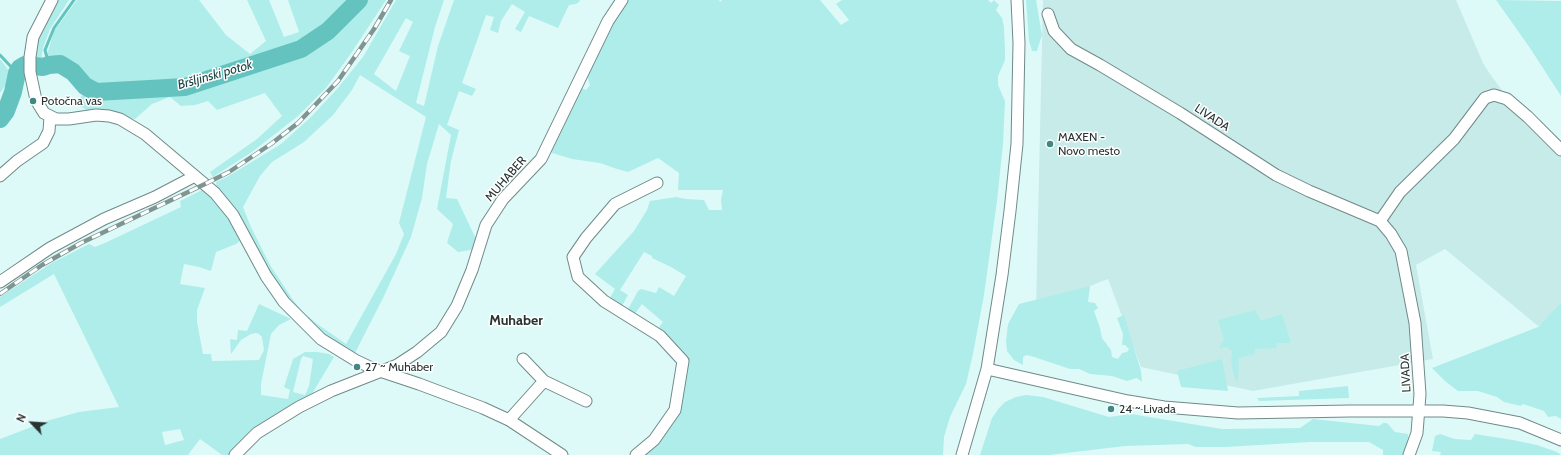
<!DOCTYPE html>
<html>
<head>
<meta charset="utf-8">
<style>
	body { margin:0 }
	#map { position:relative; width:1561px; height:455px; overflow:hidden; background:#ddfaf8; font-family:Cabin,sans-serif }
	canvas { display:block }
	.north { position:absolute; left:12px; top:403px; width:40px; height:40px; -webkit-text-stroke:3px #fff; paint-order:stroke; rotate:295deg; font-size:11px; font-weight:700; line-height:16px; text-align:center; color:#283332 }
	.north::after { content:''; display:block; margin:auto; width:14px; height:18px; background:#283332; clip-path:polygon(50% 0,100% 100%,50% 72%,0 100%) }
</style>
</head>
<body>
<div id="map">
<canvas width="1561" height="455"></canvas>
<div class="north">N</div>
</div>
<script>
const c = document.querySelector('canvas').getContext('2d');
c.lineJoin = 'round';
function paint(path, color) {
  c.fillStyle = color;
  c.fill(path, 'evenodd');
}
function shape(rows) {
  const path = new Path2D();
  for (const r of rows) {
    path.moveTo(r[0], r[1]);
    for (let i = 2; i < r.length; i += 2) path.lineTo(r[i], r[i + 1]);
  }
  return path;
}
function trace(path, color, width, dash) {
  c.strokeStyle = color;
  c.lineWidth = width;
  c.lineCap = dash ? 'butt' : 'round';
  c.setLineDash(dash || []);
  c.stroke(path);
}
function write(font, color, halo, rows, align = 'center') {
  c.font = font + ' Cabin,sans-serif';
  c.lineWidth = 3;
  c.setLineDash([]);
  c.textBaseline = 'middle';
  c.strokeStyle = halo;
  c.fillStyle = color;
  for (const [text, x, y, turn = 0] of rows) {
    c.save();
    c.translate(x, y);
    c.rotate((+turn || 0) * Math.PI / 180);
    c.textAlign = isNaN(turn) ? turn : align;
    if (halo) c.strokeText(text, 0, 0);
    c.fillText(text, 0, 0);
    c.restore();
  }
}
const built = shape([
	[1043,0,1456,0,1483,63,1490,74,1504,93,1525,107,1561,144,1561,309,1538,326,1445,249,1416,265,1433,359,1253,391,1141,367,1108,279,1036,307]
]);
const green = shape([
	[56,0,69,0,50,29,43,48,41,60,31,62,32,52],
	[77,0,199,0,226,35,250,54,266,41,247,0,269,0,284,37,299,32,288,0,386,0,352,52,326,88,298,116,252,152,213,177,210,172,257,139,282,116,265,93,217,110,208,101,195,105,181,106,170,97,152,104,135,119,90,112,78,105,81,96,89,91,89,80,86,75,63,58,51,58,47,55,54,31],
	[396,0,444,0,435,27,416,103,424,106,438,46,454,0,580,0,579,2,576,4,569,5,558,28,529,16,521,32,515,29,525,12,512,4,501,21,498,33,490,30,494,17,486,15,462,83,476,89,472,96,459,91,447,125,459,130,451,161,446,198,457,199,476,239,476,249,458,252,447,243,453,224,437,209,451,135,439,124,427,164,422,198,411,237,384,296,354,355,322,335,284,297,254,244,246,227,217,187,216,182,227,177,281,144,310,118,337,89,363,57],
	[406,18,413,22,399,51,410,56,396,91,374,74],
	[360,75,426,117,399,223,404,234,396,254,346,344,316,323,303,312,293,300,270,265,250,225,243,207,260,176,272,162,304,142,333,115,352,90],
	[626,0,719,0,720,2,722,0,820,0,841,25,849,20,836,4,842,0,988,0,991,3,994,0,999,5,996,10,1002,18,1004,27,1005,52,1005,60,998,76,998,85,1005,101,1003,144,997,201,984,295,973,354,966,384,950,417,944,437,943,455,643,455,670,420,678,356,652,336,663,322,642,304,629,322,627,311,638,291,641,289,656,293,659,287,674,296,686,276,671,267,652,258,652,256,644,252,620,290,628,295,622,306,610,298,615,289,595,274,634,231,647,210,650,201,676,197,686,199,704,200,709,210,722,210,721,200,723,190,678,190,679,173,658,158,628,172,617,169,600,163,572,159,552,153,550,149,580,87,586,90,590,85,586,72,609,23],
	[1026,0,1036,0,1042,35,1037,51,1032,51,1029,41],
	[1496,0,1561,1,1561,96,1530,48],
	[0,59,12,75,11,78,0,93],
	[204,189,227,217,241,240,236,244,216,252,211,271,199,267,184,264,180,284,205,288,197,310,197,322,203,354,211,354,212,361,259,360,264,350,262,337,259,334,256,333,251,334,241,340,231,354,230,339,237,340,238,330,247,331,259,304,291,319,279,325,271,334,261,384,261,395,288,399,290,390,284,387,293,359,305,352,317,352,329,354,334,357,309,399,248,438,230,455,222,455,200,439,188,455,0,455,0,439,50,420,79,412,119,407,54,274,0,307,0,297,50,264,89,244,95,247,107,242,181,207,180,201],
	[303,356,313,359,309,386,305,395,293,392,301,359],
	[180,429,184,440,165,445,162,432],
	[1090,286,1088,302,1095,303,1098,308,1094,311,1100,328,1102,338,1111,350,1112,357,1118,359,1122,353,1127,352,1129,349,1125,345,1122,345,1123,334,1117,318,1124,315,1141,371,1142,382,1137,378,1127,381,1112,376,1090,374,1079,369,1070,369,1031,356,1026,355,1023,357,1023,365,1014,360,1007,351,1006,341,1008,324,1019,304],
	[1561,303,1561,419,1556,416,1548,417,1544,411,1523,404,1521,406,1504,402,1497,397,1478,391,1458,391,1446,382,1432,368,1538,327],
	[1255,310,1261,321,1282,314,1291,343,1277,343,1276,348,1255,349,1255,354,1239,358,1238,381,1235,380,1233,372,1231,360,1232,351,1227,347,1219,348,1224,339,1218,320],
	[1222,359,1228,391,1181,387,1177,371],
	[1348,386,1349,398,1259,401,1257,398,1299,396,1299,391],
	[1026,395,1043,397,1109,417,1131,414,1222,429,1300,428,1313,419,1379,426,1383,423,1387,423,1395,432,1408,434,1408,438,1404,455,1383,455,1383,450,1369,442,1310,442,1225,447,1196,447,1188,444,1125,446,1049,455,980,455,992,418,999,408,1005,402,1016,397],
	[1440,434,1455,439,1471,440,1475,434,1513,440,1537,445,1557,452,1561,455,1440,455,1441,452,1432,451,1435,436]
]);
const stream = shape([
	[0,55,17,73],
	[49,65,45,50,54,28,74,0]
]);
const river = shape([
	[0,119,6,111,13,92,17,73,20,68,25,65,43,67,49,65,60,64,73,72,85,86,96,92,185,87,301,49,328,31,359,0]
]);
const minor = shape([
	[52,0,33,37,30,57,30,72,36,100,44,113,56,119,69,119,96,115,109,116,120,119,145,134,215,193,233,215,266,276,284,302,321,339,355,360,374,369,419,384,483,408,509,420,562,455],
	[1048,14,1054,31,1071,49,1100,65,1180,113,1276,175,1309,191,1380,221,1391,234,1401,251,1415,323,1420,394,1417,433,1409,455],
	[0,176,17,161,43,143,49,131,50,117],
	[1380,221,1400,192,1454,139,1485,98,1494,95,1507,99,1528,117,1561,150],
	[0,282,50,248,104,219,155,197,195,176],
	[523,359,544,381],
	[987,369,1128,401,1164,407,1238,413,1350,411,1443,411,1468,413,1520,423,1561,440],
	[509,420,544,381,586,401],
	[235,455,257,433,299,407,331,391,397,365,417,352,441,332,457,306,472,270,486,225,503,199,541,159,608,21,622,0],
	[636,455,654,440,675,410,683,361,660,336,604,301,578,277,573,257,586,238,615,204,657,183],
	[962,455,987,369,1002,275,1010,211,1017,144,1019,43,1017,0]
]);
const rail = shape([
	[0,294,42,265,81,243,205,184,229,172,271,144,298,123,338,81,374,29,391,0]
]);
const markers = [
	[33,101,4,"#408885"],
	[1050,144,4,"#408885"],
	[357,367,4,"#408885"],
	[1111,409,4,"#408885"]
];
const poiNames = [
	["Potočna vas",41,101],
	["MAXEN -",1058,137],
	["Novo mesto",1058,151],
	["27 ~ Muhaber",365,367],
	["24 ~ Livada",1119,409]
];
const streetNames = [
	["LIVADA",1212,118,33],
	["MUHABER",506,179,-49],
	["LIVADA",1406,373,-93]
];
const waterNames = [
	["Bršljinski potok",215,75,-16]
];
const quarterNames = [
	["Muhaber",516,321]
];
paint(built, '#c7ebe9');
paint(green, '#afedea');
trace(stream, '#64c3bf', 3);
trace(river, '#64c3bf', 18);
trace(minor, '#708a88', 13);
trace(minor, '#fff', 11);
trace(rail, '#809492', 4.5);
trace(rail, '#fff', 3, [9]);
for (const [x, y, r, color] of markers) {
  const dot = new Path2D();
  dot.arc(x, y, r, 0, 2 * Math.PI);
  c.fillStyle = color;
  c.fill(dot);
  trace(dot, '#fff', 1.5);
}
write('12px', '#283332', '#fff', poiNames, 'left');
write('12px', '#283332', '#fff', streetNames);
write('italic 13px', '#194544', '#fff', waterNames);
write('bold 14px', '#283332', '#fff', quarterNames);
</script>
</body>
</html>
